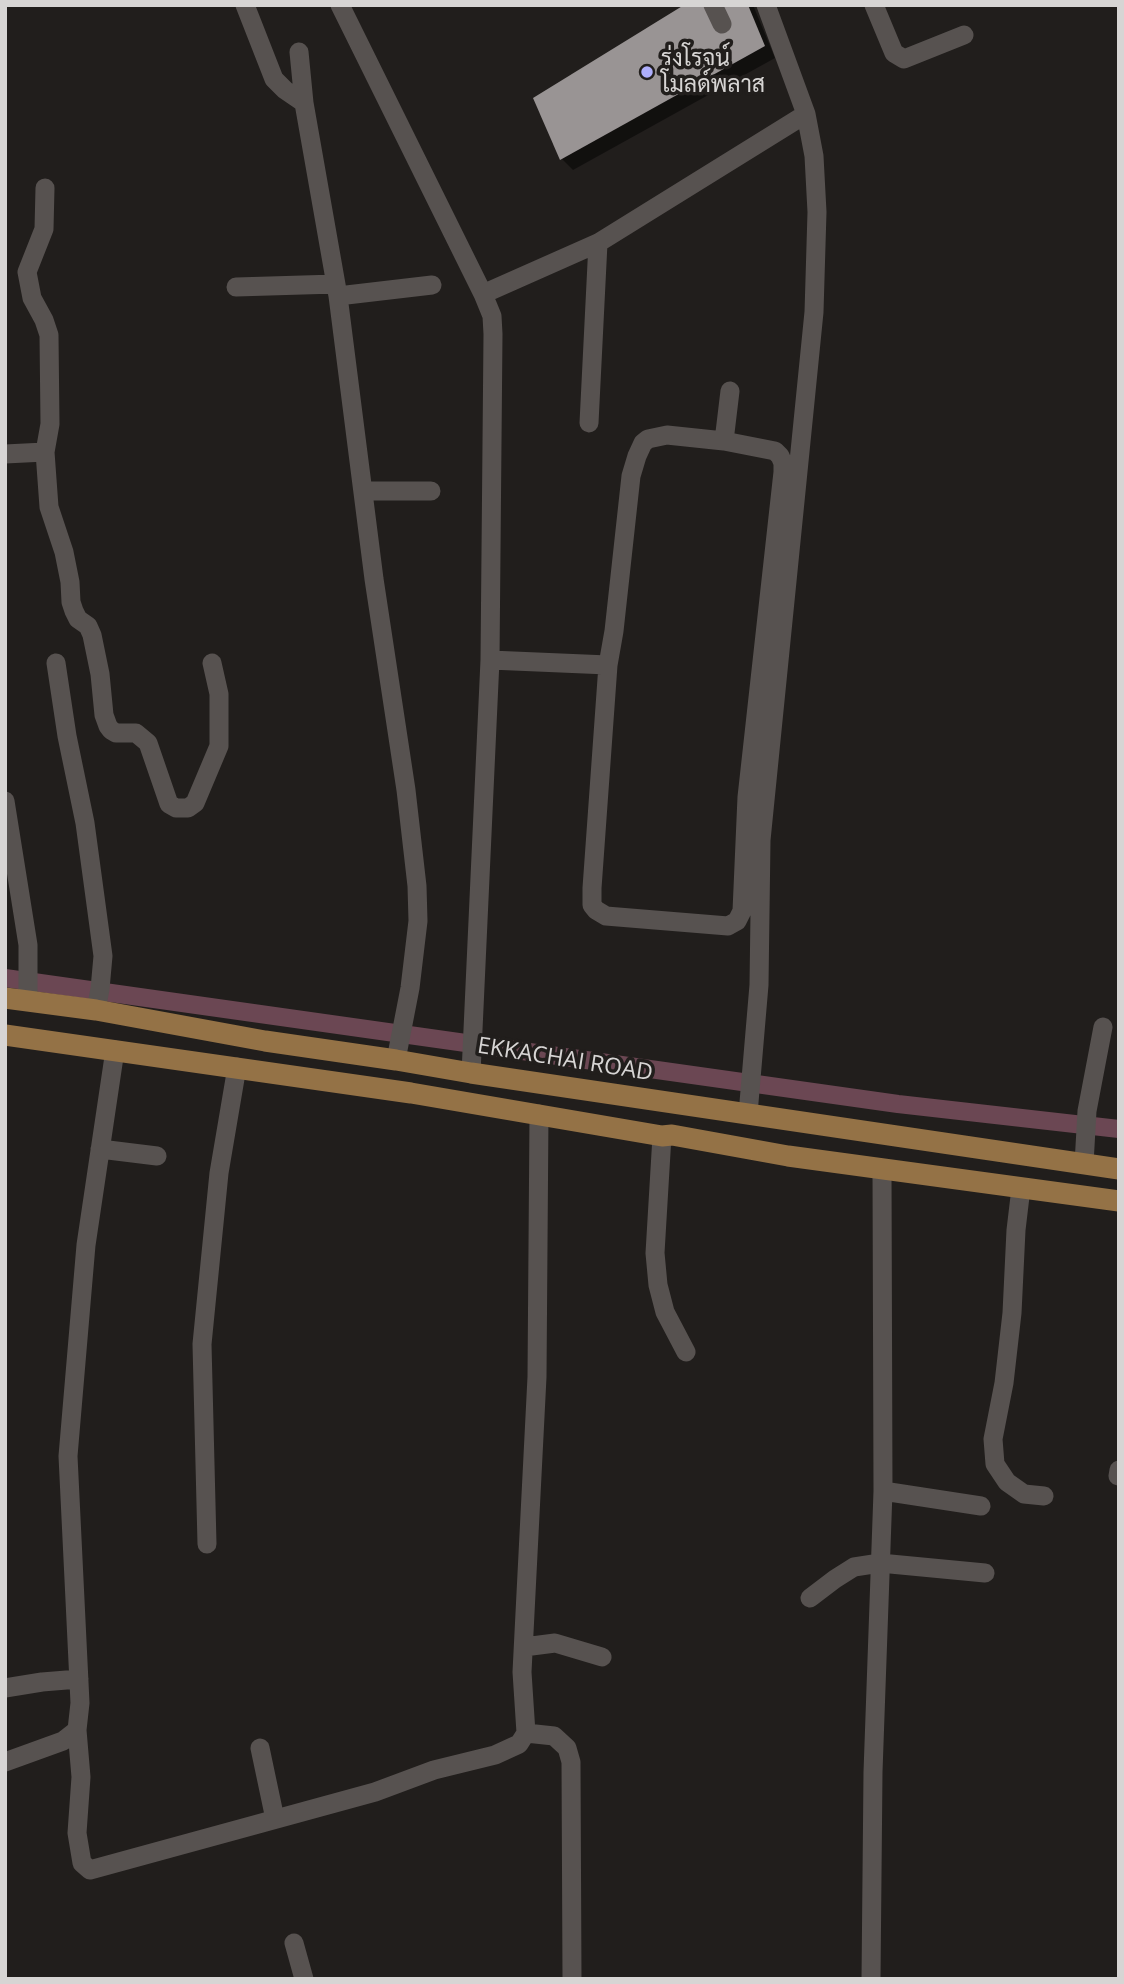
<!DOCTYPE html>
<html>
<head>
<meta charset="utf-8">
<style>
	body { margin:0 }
	#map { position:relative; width:1124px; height:1984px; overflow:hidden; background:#211e1c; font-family:"Open Sans",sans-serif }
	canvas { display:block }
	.frame { position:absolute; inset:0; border:7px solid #d7d5d4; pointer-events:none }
</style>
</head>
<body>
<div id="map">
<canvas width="1124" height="1984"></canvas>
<div class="frame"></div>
</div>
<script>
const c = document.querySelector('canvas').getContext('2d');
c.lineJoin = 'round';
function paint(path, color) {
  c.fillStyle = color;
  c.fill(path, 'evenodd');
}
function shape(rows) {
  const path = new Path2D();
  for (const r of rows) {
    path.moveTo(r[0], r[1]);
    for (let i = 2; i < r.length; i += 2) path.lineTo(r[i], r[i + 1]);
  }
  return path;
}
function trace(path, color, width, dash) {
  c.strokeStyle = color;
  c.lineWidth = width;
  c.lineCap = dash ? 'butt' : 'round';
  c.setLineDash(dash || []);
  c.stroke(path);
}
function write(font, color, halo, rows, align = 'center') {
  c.font = font + ' "Open Sans",Sarabun,sans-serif';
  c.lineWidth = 7;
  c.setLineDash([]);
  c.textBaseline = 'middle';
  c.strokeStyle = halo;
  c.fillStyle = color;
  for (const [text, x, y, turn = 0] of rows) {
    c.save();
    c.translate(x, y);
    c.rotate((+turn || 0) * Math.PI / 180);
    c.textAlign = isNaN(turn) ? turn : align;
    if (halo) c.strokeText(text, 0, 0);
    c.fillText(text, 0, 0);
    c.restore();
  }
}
const shadow = shape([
	[688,5,753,5,775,58,573,170,562,159]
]);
const canal = shape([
	[5,978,898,1104,1119,1129]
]);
const building = shape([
	[684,5,748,5,765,46,560,160,533,98]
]);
const minor = shape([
	[245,5,274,79,285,90,304,103],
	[340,5,483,294,492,316,493,334,490,660,471,1073],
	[713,5,722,24],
	[874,5,894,53,904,59,964,35],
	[299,52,304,103,338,296,374,579,406,790,417,886,418,921,410,988,396,1060],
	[45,188,44,229,27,272,32,298,44,320,49,335,50,424,45,452],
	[236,287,336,284],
	[483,294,598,243,806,114],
	[338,296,432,285],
	[589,423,598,243],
	[724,441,730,391],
	[5,454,45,452,49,507,64,552,70,582,71,602,74,611,78,619,88,626,92,635,100,674,104,715,108,726,111,730,116,733,136,733,148,743,169,804,176,808,188,808,195,803,219,746,219,694,212,663],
	[363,491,431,491],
	[490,660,608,665,614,631,631,476,637,456,643,443,648,439,667,435,724,441,775,451,780,456,783,463,783,472,747,797,742,911,737,921,728,926,606,916,596,910,592,905,592,888,608,665],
	[56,663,67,736,85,823,103,956,100,989,96,1010],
	[5,801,28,945,28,1000],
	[115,1050,86,1245,68,1456,80,1703,77,1730,81,1777,77,1833,82,1863,90,1870,375,1792,434,1770,495,1755,519,1744,526,1733,522,1672,537,1377,539,1114],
	[748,1114,759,985,761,840,814,312,817,212,814,156,806,114,766,5],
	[662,1136,655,1253,658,1285,665,1312,686,1352],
	[100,1149,157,1156],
	[1084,1164,1087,1111,1103,1027],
	[1021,1188,1016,1230,1012,1313,1004,1383,993,1439,995,1464,1007,1482,1024,1494,1044,1496],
	[1118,1476,1119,1470],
	[883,1491,981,1506],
	[207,1544,202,1344,219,1173,237,1067],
	[810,1598,835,1579,854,1567,880,1563,985,1573],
	[524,1647,555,1643,602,1657],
	[5,1688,42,1682,79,1679],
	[526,1733,554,1736,567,1748,571,1762,572,1979],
	[260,1748,275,1819],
	[5,1762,63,1741,77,1730],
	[294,1943,304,1979],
	[871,1979,873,1772,883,1491,882,1169]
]);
const major = shape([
	[5,998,96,1010,265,1041,396,1060,471,1073,1119,1169],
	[5,1035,411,1093,662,1136,672,1135,788,1156,1119,1201]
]);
const markers = [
	[647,72,7,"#aeaefb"]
];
const poiNames = [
	["รุ่งโรจน์",661,59],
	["โมลด์พลาส",661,85]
];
const streetNames = [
	["EKKACHAI ROAD",565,1060,9]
];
paint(shadow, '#0007');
trace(canal, '#6b4753', 18);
paint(building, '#999494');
trace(minor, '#575250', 19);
trace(major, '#947246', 21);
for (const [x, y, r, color] of markers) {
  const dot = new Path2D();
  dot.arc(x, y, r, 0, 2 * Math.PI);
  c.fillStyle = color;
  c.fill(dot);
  trace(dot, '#211e1c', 2.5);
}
write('23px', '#d7d5d4', '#211e1c', poiNames, 'left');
write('23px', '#d7d5d4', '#211e1c', streetNames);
</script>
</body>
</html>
